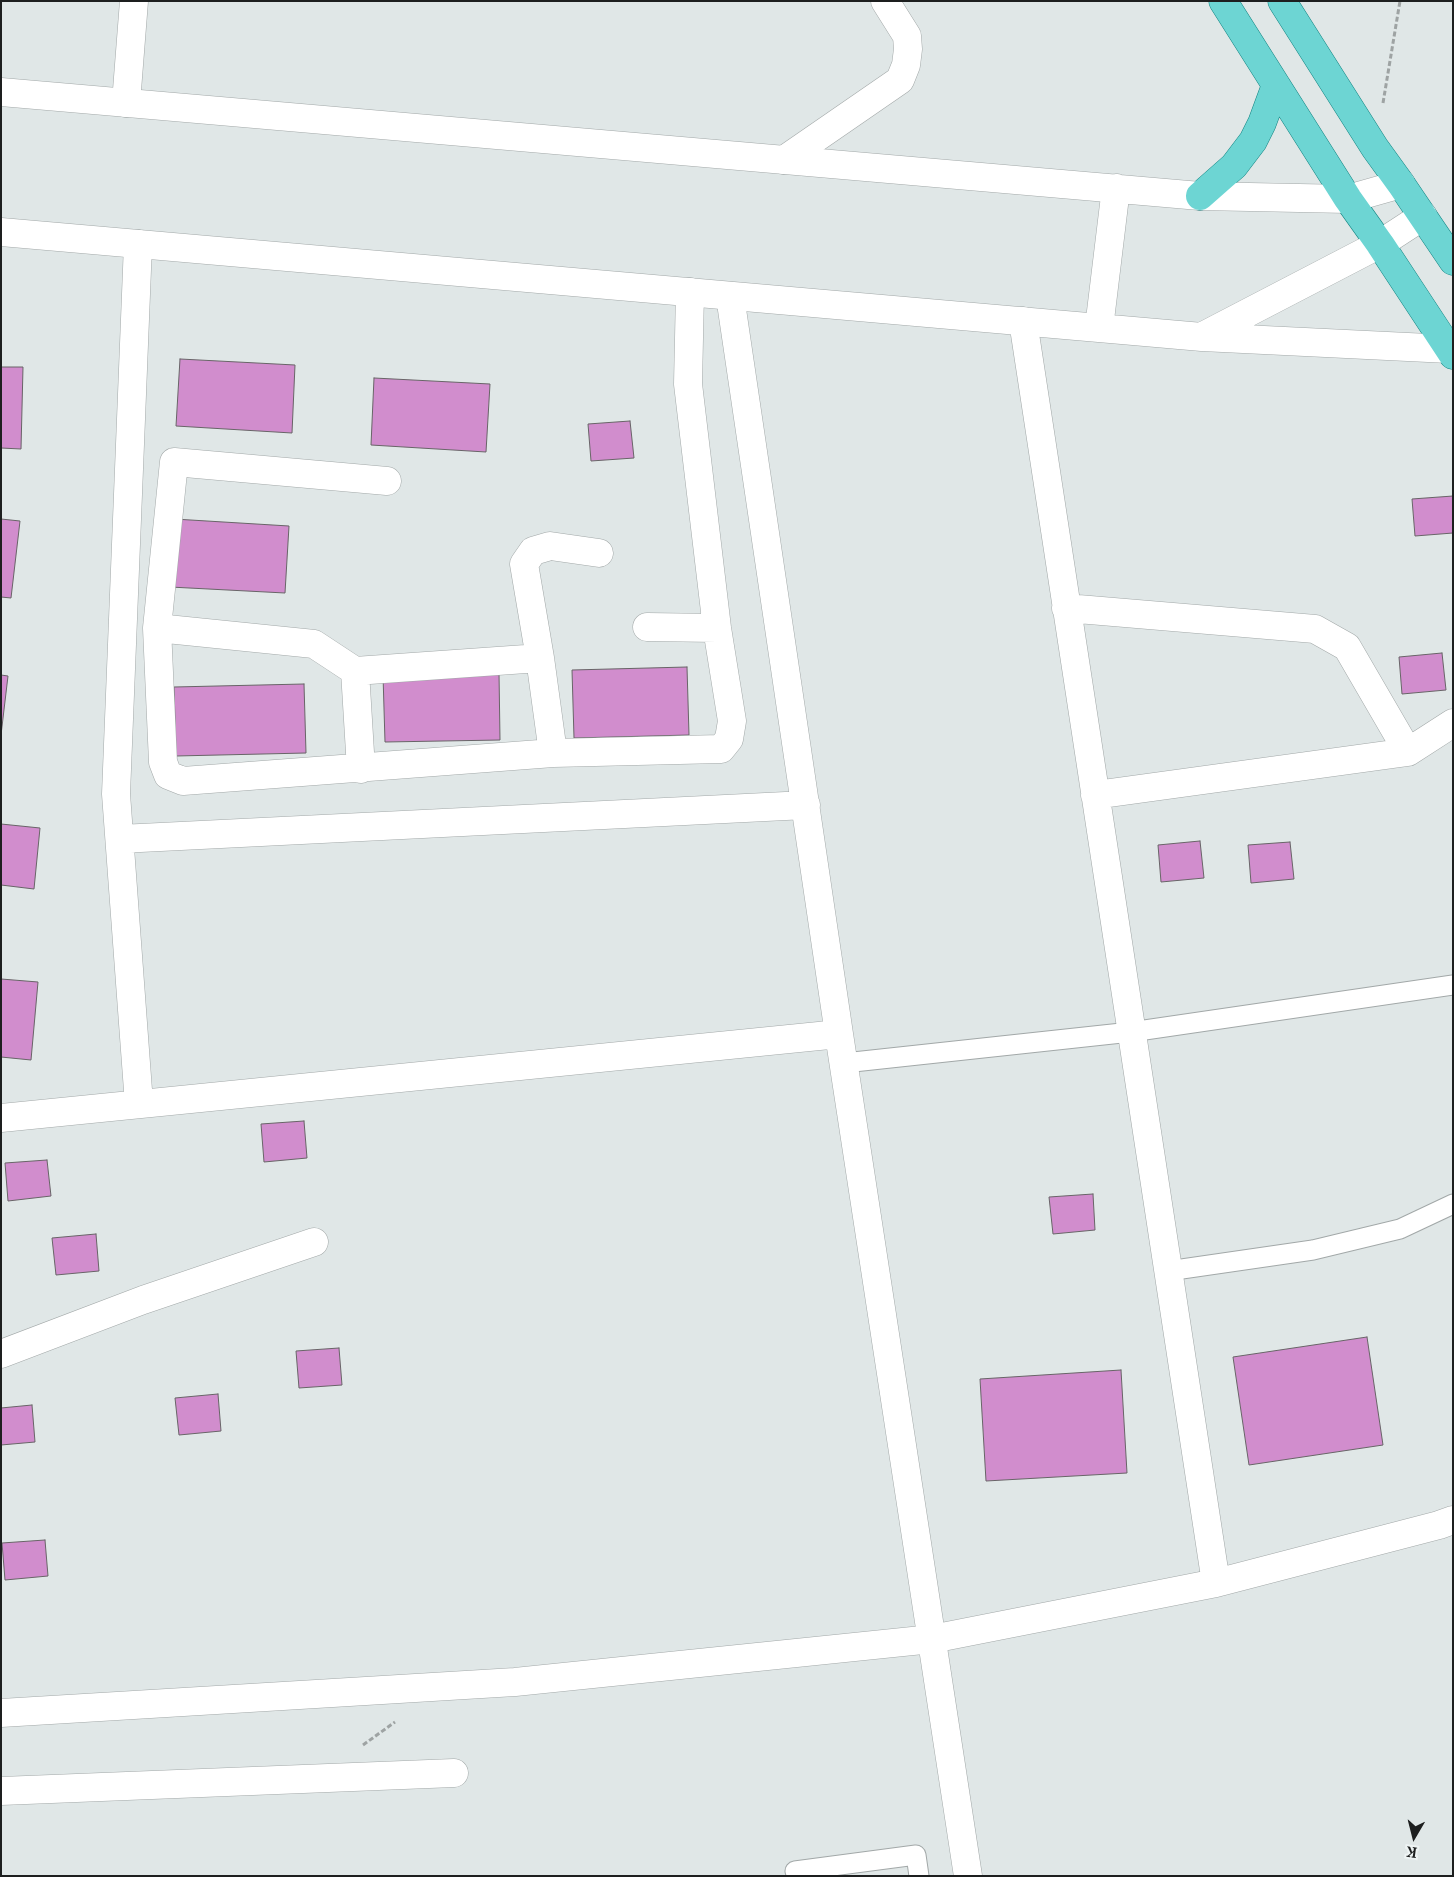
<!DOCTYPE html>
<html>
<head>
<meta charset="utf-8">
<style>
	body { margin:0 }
	#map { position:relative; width:1454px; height:1877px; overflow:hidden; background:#e0e7e7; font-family:Merriweather,serif }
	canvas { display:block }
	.frame { position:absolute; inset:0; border:2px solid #1d1f1f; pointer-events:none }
	.north { position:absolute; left:1389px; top:1812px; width:50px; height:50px; -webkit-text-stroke:4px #eef4f4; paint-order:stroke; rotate:188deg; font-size:14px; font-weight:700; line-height:20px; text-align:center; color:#1d1f1f }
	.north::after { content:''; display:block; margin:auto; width:18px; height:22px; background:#1d1f1f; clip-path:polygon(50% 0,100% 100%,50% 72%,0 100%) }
</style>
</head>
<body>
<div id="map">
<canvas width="1454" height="1877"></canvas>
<div class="frame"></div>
<div class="north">K</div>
</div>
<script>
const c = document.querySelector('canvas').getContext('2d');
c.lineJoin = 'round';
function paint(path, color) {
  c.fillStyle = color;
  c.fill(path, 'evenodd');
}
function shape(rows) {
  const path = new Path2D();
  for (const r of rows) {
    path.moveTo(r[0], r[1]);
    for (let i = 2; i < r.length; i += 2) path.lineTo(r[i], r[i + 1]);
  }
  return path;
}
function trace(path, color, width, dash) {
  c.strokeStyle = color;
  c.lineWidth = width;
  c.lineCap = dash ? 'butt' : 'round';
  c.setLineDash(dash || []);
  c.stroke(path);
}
const building = shape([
	[180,359,295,365,292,433,176,426,180,359],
	[1,367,23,367,21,449,1,448,1,367],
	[374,378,490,384,486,452,371,445,374,378],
	[630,421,634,458,591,461,588,424,630,421],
	[1453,496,1453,533,1415,536,1412,499,1453,496],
	[1,519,20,521,11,598,1,597,1,519],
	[174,519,289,526,285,593,170,587,174,519],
	[1442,653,1446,690,1402,694,1399,657,1442,653],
	[687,667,689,735,574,738,572,670,687,667],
	[499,672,500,740,385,742,383,675,499,672],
	[1,675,8,676,1,735,1,675],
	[304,684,306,753,176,756,174,687,304,684],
	[1,824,40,828,34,889,1,885,1,824],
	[1200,841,1204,878,1161,882,1158,845,1200,841],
	[1290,842,1294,879,1251,883,1248,845,1290,842],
	[1,979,38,982,31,1060,1,1057,1,979],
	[304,1121,307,1158,264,1162,261,1124,304,1121],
	[47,1160,51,1196,8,1201,5,1163,47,1160],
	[1093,1194,1095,1230,1053,1234,1049,1197,1093,1194],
	[96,1234,99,1271,56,1275,52,1238,96,1234],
	[1367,1337,1383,1445,1249,1465,1233,1357,1367,1337],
	[339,1348,342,1385,299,1388,296,1351,339,1348],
	[1121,1370,1127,1473,986,1481,980,1379,1121,1370],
	[218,1394,221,1431,179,1435,175,1398,218,1394],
	[32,1405,35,1442,1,1445,1,1408,32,1405],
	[45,1540,48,1576,5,1580,2,1543,45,1540]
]);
const path = shape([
	[1383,103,1400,1],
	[363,1745,395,1722]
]);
const service = shape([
	[844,1063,1131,1032,1453,985],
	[1168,1271,1313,1250,1400,1229,1453,1204],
	[795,1871,916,1855,919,1876]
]);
const minor = shape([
	[126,103,134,1],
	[784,160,900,80,906,65,908,49,907,36,885,1],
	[138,244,116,794,139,1104],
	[730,296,839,1034,968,1876],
	[1023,321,1216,1583],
	[387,481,174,462,157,628,163,762,168,775,183,781,553,753,721,749,729,739,732,721,717,628,688,384,690,292],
	[1066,608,1315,629,1347,647,1408,752],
	[647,627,717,628],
	[157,628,314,644,355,671],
	[553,753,540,658,524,564,533,551,550,546,599,553],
	[361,769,355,671,540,658],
	[1095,795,1408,752,1453,723],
	[120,839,806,805],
	[1,1118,839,1034],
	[1,1354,143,1300,314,1242],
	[1,1713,515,1682,932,1639,1216,1583,1439,1525,1453,1520],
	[1,1791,454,1773]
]);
const secondary = shape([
	[1,92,1200,196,1348,199,1401,184],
	[1,232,1202,337,1449,349],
	[1099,328,1116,188],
	[1203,336,1380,244,1423,216]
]);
const primary = shape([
	[1223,1,1348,199,1380,244,1453,355],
	[1282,1,1375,148,1401,184,1453,261],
	[1200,196,1234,166,1253,141,1262,123,1276,85]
]);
paint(building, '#d18dcd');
trace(building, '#686467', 1);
trace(service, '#a2a8a8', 21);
trace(minor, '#a2a8a8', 29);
trace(secondary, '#a2a8a8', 29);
trace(primary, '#118380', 29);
trace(path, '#9ea3a3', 3, [5, 2.5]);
trace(service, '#fff', 19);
trace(minor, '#fff', 28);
trace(secondary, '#fff', 28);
trace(primary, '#6dd5d3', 28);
</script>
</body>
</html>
